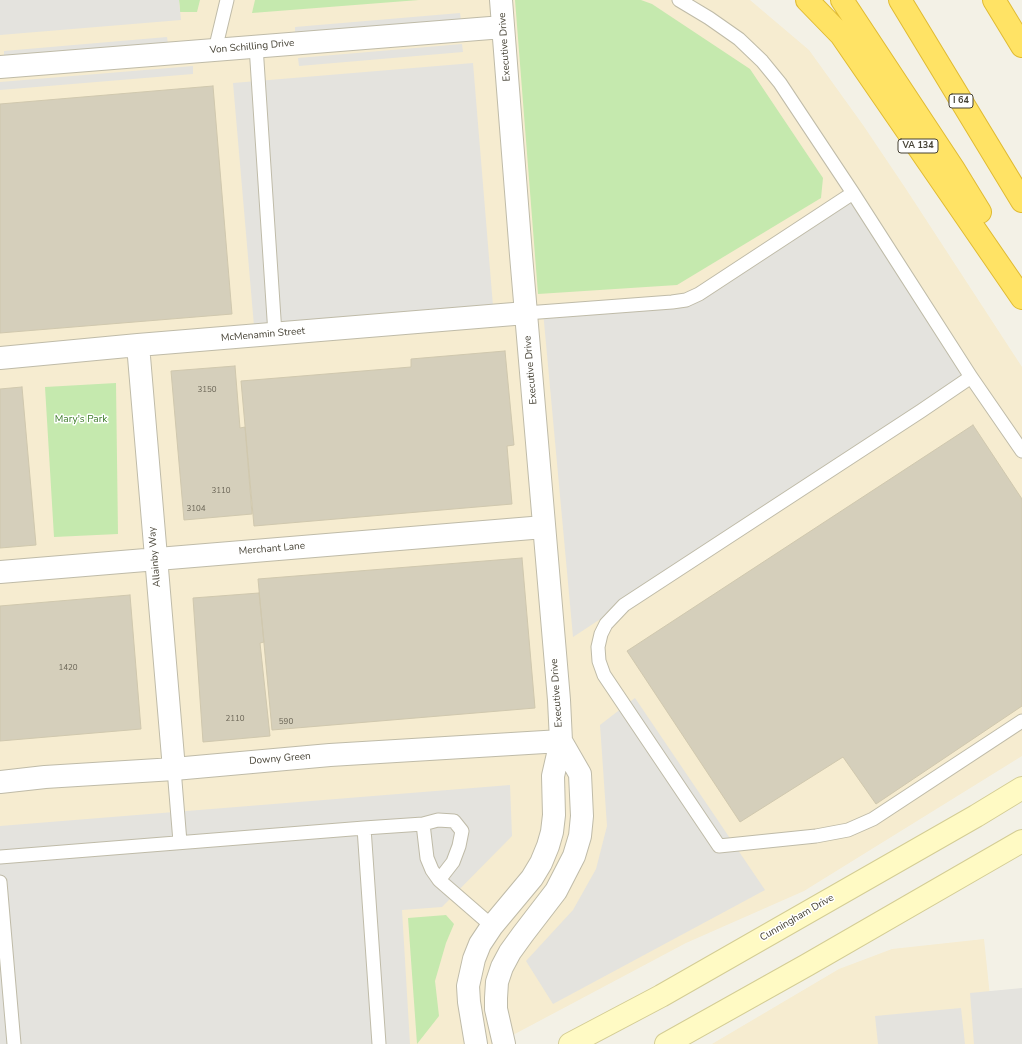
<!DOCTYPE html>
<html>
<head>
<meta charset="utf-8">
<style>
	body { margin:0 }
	canvas { display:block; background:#f3f1e6 }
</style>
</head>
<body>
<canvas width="1022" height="1044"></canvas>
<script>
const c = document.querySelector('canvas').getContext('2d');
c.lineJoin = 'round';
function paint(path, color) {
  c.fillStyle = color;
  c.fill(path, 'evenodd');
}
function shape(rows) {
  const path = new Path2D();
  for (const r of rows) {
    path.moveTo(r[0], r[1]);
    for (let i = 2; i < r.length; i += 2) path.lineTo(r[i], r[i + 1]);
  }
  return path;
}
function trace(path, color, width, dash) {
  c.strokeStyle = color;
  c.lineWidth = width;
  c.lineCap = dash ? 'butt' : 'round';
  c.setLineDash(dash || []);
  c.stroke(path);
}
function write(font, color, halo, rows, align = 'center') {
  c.font = font + ' "Nunito Sans",sans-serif';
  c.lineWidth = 3;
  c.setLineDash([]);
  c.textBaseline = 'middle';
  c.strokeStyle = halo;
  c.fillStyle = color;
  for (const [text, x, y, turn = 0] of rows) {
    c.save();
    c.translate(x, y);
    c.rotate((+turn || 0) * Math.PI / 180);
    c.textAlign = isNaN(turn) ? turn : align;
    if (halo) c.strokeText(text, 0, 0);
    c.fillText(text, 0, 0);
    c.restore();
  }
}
const commercial = shape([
	[0,0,750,0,809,50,863,125,906,189,1022,367,1022,756,804,891,686,943,496,1044,0,1044],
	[984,939,995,1044,712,1044,839,969,892,949]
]);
const green = shape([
	[179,0,200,0,197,12,180,12],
	[255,0,419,0,252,13],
	[515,0,641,0,652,4,750,69,823,178,821,198,677,285,538,294],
	[116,383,118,534,54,537,45,387],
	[446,915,454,924,446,943,435,981,439,1016,417,1044,408,918]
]);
const parking = shape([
	[0,0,179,0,181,20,0,35],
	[460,13,461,20,295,34,295,27],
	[167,37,168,44,4,58,4,51],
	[462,44,463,52,299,66,298,58],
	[473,63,493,306,254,326,233,83],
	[193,66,193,74,0,90,0,82],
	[849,192,971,376,573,637,543,311,689,302],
	[635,698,765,890,553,1004,526,961,573,910,596,869,607,826,600,725],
	[510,785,512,836,442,907,402,910,410,1044,0,1044,0,826],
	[1022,988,1022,1044,974,1044,970,993],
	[961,1008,965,1044,878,1044,875,1016]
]);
const building = shape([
	[213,86,232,314,0,333,0,104,213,86],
	[505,351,514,445,507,446,512,504,254,526,241,381,411,367,411,359,505,351],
	[235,366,240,428,245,427,252,514,184,520,171,371,235,366],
	[22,387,36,545,0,548,0,389,22,387],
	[973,425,1022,499,1022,706,876,804,843,757,740,822,627,651,973,425],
	[522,558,535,708,272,730,258,579,522,558],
	[259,593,264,642,260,643,270,736,203,742,193,598,259,593],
	[130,595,141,729,0,741,0,606,130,595]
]);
const lane = shape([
	[679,0,709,18,739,39,762,61,780,83,853,193,971,377,1022,451],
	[256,46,275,334],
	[215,50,227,0],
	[526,313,672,302,686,300,699,294,853,193],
	[971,377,921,411,624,605,606,624,601,634,598,647,599,661,604,675,719,846,816,836,848,830,873,819,1022,721],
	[174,769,180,842],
	[423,824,438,820,454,821,462,831,459,846,453,862,439,880],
	[364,828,423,824,427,858,432,870,439,880,492,926],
	[0,857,364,828,379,1044],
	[0,882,14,1044]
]);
const street = shape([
	[0,67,503,27],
	[138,345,174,769],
	[0,358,138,345,526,313],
	[0,572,544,527],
	[0,782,45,777,174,769,330,755,561,741],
	[476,1044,469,1002,468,986,474,959,480,944,492,926,532,878,541,863,548,846,552,832,554,815,553,776,561,741,559,700,521,255,501,0],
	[504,1044,496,1009,496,998,497,982,502,967,510,952,523,934,556,891,574,856,580,836,582,816,580,774,561,741]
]);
const secondary = shape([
	[570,1044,661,996,976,816,1022,788],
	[666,1044,807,965,1022,841]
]);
const highway = shape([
	[807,0,841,35,1022,298],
	[842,0,953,168,980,212],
	[900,0,1022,201],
	[994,0,1022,46]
]);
const numberNames = [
	["3150",207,390],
	["3110",221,491],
	["3104",196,509],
	["1420",68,668],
	["2110",235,719],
	["590",286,722]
];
const shields = [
	[961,101,24],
	[918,146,40]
];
const shieldNames = [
	["I 64",961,101],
	["VA 134",918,146]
];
const streetNames = [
	["Von Schilling Drive",252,47,-5],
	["Executive Drive",505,47,-94],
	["McMenamin Street",263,335,-5],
	["Executive Drive",531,370,-95],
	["Merchant Lane",272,549,-5],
	["Allainby Way",155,557,-95],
	["Executive Drive",557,693,-94],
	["Downy Green",280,759,-5],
	["Cunningham Drive",797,918,-30]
];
const parkNames = [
	["Mary's Park",81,420]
];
paint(commercial, '#f6ecd0');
paint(green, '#c5e9ae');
paint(parking, '#e4e3de');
paint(building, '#d5cfbb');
trace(building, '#d0c8ae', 1);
trace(lane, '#bfbba8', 15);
trace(street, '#bfbba8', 24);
trace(secondary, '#d4cd95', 24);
trace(highway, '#e0bb33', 24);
trace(lane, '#fff', 13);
trace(street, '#fff', 22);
trace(secondary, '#fffac4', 22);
trace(highway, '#ffe365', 22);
write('8px', '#6a6556', null, numberNames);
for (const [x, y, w] of shields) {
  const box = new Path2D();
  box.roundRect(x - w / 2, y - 7, w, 14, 3);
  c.fillStyle = '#fff';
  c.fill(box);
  trace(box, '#464235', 1);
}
write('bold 9px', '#464235', null, shieldNames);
write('10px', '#464235', '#fff', streetNames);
write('10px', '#3a7927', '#fff', parkNames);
</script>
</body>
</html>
